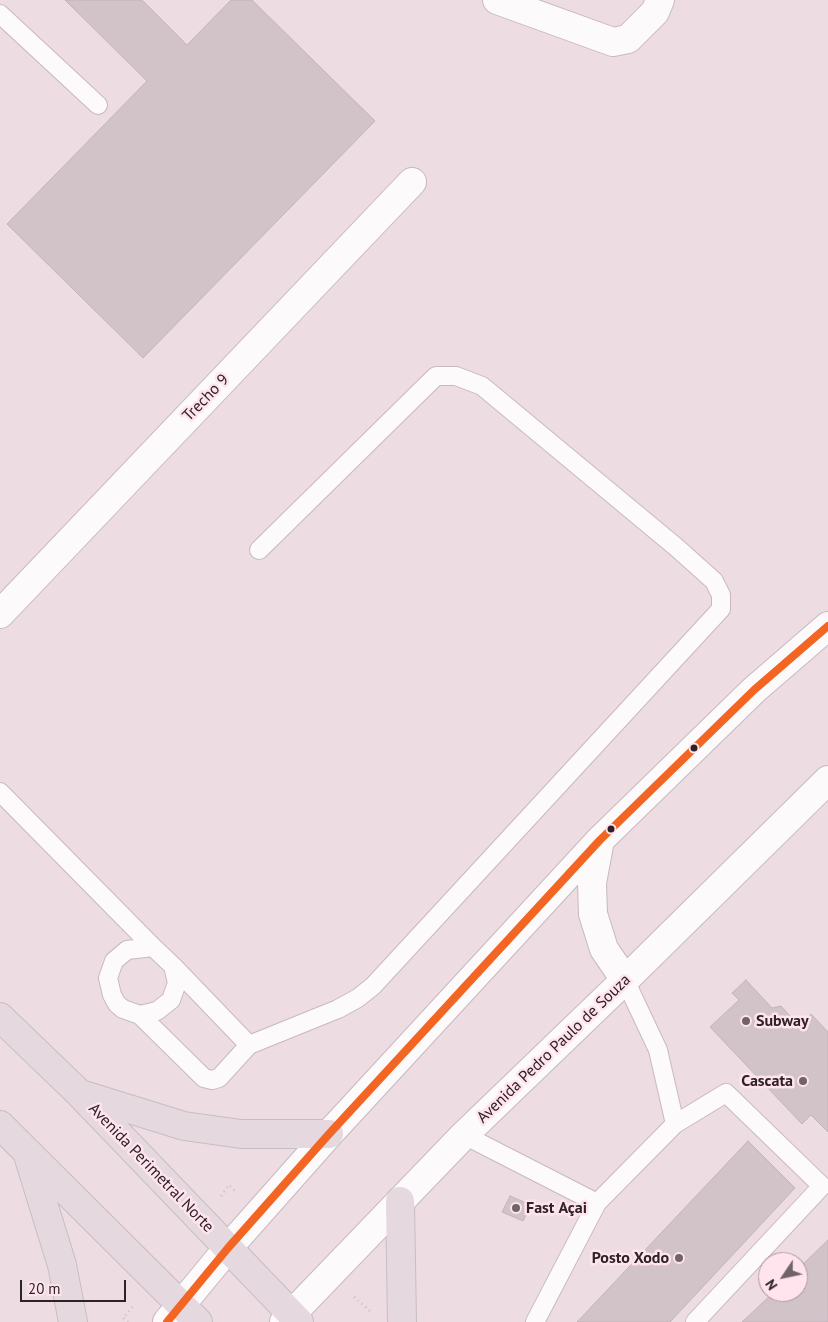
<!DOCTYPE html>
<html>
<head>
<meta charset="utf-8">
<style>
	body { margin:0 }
	#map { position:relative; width:828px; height:1322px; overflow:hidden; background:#eedce3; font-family:"PT Sans",sans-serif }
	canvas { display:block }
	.north { position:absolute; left:758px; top:1252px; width:50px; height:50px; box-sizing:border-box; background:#ffe4ee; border:1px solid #ab969e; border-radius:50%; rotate:236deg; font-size:14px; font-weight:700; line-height:20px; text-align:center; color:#2e2227 }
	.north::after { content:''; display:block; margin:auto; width:18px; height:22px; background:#716369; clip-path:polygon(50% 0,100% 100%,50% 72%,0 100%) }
	.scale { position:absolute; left:20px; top:1280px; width:106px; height:22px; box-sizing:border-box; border:2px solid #2e2227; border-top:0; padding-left:6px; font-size:15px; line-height:18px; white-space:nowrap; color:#2e2227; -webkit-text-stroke:4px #ffe4ee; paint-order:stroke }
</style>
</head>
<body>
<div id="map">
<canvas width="828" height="1322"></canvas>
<div class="north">N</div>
<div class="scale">20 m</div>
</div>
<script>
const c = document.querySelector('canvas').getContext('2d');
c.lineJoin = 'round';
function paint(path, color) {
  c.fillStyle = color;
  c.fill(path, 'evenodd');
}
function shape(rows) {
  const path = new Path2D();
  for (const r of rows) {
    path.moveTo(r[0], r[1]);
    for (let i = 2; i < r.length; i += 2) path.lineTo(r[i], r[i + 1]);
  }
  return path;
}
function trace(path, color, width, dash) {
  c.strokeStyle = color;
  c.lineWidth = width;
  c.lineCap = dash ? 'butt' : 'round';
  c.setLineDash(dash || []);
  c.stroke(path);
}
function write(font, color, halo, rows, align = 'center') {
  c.font = font + ' "PT Sans",sans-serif';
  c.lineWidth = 5;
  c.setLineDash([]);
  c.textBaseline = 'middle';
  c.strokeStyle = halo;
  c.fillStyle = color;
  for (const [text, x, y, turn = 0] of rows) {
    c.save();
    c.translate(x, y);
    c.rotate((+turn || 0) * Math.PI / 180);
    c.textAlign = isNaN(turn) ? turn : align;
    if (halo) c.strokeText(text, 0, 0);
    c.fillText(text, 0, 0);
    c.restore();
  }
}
const building = shape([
	[65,0,142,0,187,45,231,0,252,0,375,121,143,358,7,224,147,81,65,0],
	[746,980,772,1008,781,1006,799,1026,811,1014,828,1032,828,1132,811,1115,802,1124,710,1027,739,1000,732,993,746,980],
	[748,1141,795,1188,670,1322,577,1322,748,1141],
	[510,1196,531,1205,523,1221,502,1212,510,1196],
	[828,1240,828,1322,742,1322,774,1292,798,1292,798,1269,828,1240]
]);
const path = shape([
	[221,1196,229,1185,236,1192],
	[354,1297,370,1311],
	[128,1322,123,1318,135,1304]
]);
const service = shape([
	[0,14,98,105],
	[0,792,153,947],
	[625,980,658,1050,675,1124],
	[140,1015,157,1011,171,1000,177,983,173,966,153,947,127,950,114,961,108,978,112,995,117,1004,123,1009,140,1015,204,1078,212,1080,219,1078,249,1045,173,966],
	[249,1045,338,1009,358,998,373,986,721,609,721,595,714,581,676,547,482,386,456,376,436,376,259,550],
	[464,1135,597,1203,675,1124,726,1093,822,1186,695,1322],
	[535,1322,597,1203]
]);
const minor = shape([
	[497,0,613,42,628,39,655,12,660,0],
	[0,614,412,182]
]);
const secondary = shape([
	[600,840,592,883,593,914,604,949,625,980],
	[167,1322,228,1248,329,1134,600,840,754,690,828,626],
	[284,1322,464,1135,625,980,828,780]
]);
const trunk = shape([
	[0,1017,80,1094,299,1322],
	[84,1095,184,1126,241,1134,329,1134],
	[0,1125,198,1322],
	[28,1155,62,1265,73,1322],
	[400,1201,402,1322]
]);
const bus1 = shape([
	[167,1322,228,1248,329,1134,600,840,754,690,828,626]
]);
const markers = [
	[694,748,4.5,"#2e2227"],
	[611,829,4.5,"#2e2227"],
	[746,1021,5,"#716369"],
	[803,1081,5,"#716369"],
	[516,1208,5,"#716369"],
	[679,1258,5,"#716369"]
];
const streetNames = [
	["Trecho 9",206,398,-46],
	["Avenida Pedro Paulo de Souza",554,1049,-44],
	["Avenida Perimetral Norte",151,1168,46]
];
const poiNames = [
	["Subway",756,1021],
	["Cascata",793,1081,"right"],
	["Fast Açai",526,1208],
	["Posto Xodo",669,1258,"right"]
];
paint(building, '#d2c3c9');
trace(building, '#c3b4ba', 1);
trace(service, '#c8b9bf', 20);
trace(minor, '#c8b9bf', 30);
trace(secondary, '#c8b9bf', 30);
trace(trunk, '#c7bec1', 30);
trace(path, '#c9c3c5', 3, [1, 4]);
trace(service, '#fcfafb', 18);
trace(minor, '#fcfafb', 28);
trace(secondary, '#fcfafb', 28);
trace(trunk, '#e5d8de', 28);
trace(bus1, '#f26522', 8);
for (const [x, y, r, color] of markers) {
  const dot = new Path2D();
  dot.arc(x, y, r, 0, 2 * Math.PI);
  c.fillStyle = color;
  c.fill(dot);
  trace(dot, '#ffe4ee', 2);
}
write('16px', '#2e2227', '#ffe4ee', streetNames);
write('bold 16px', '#2e2227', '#ffe4ee', poiNames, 'left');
</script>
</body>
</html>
